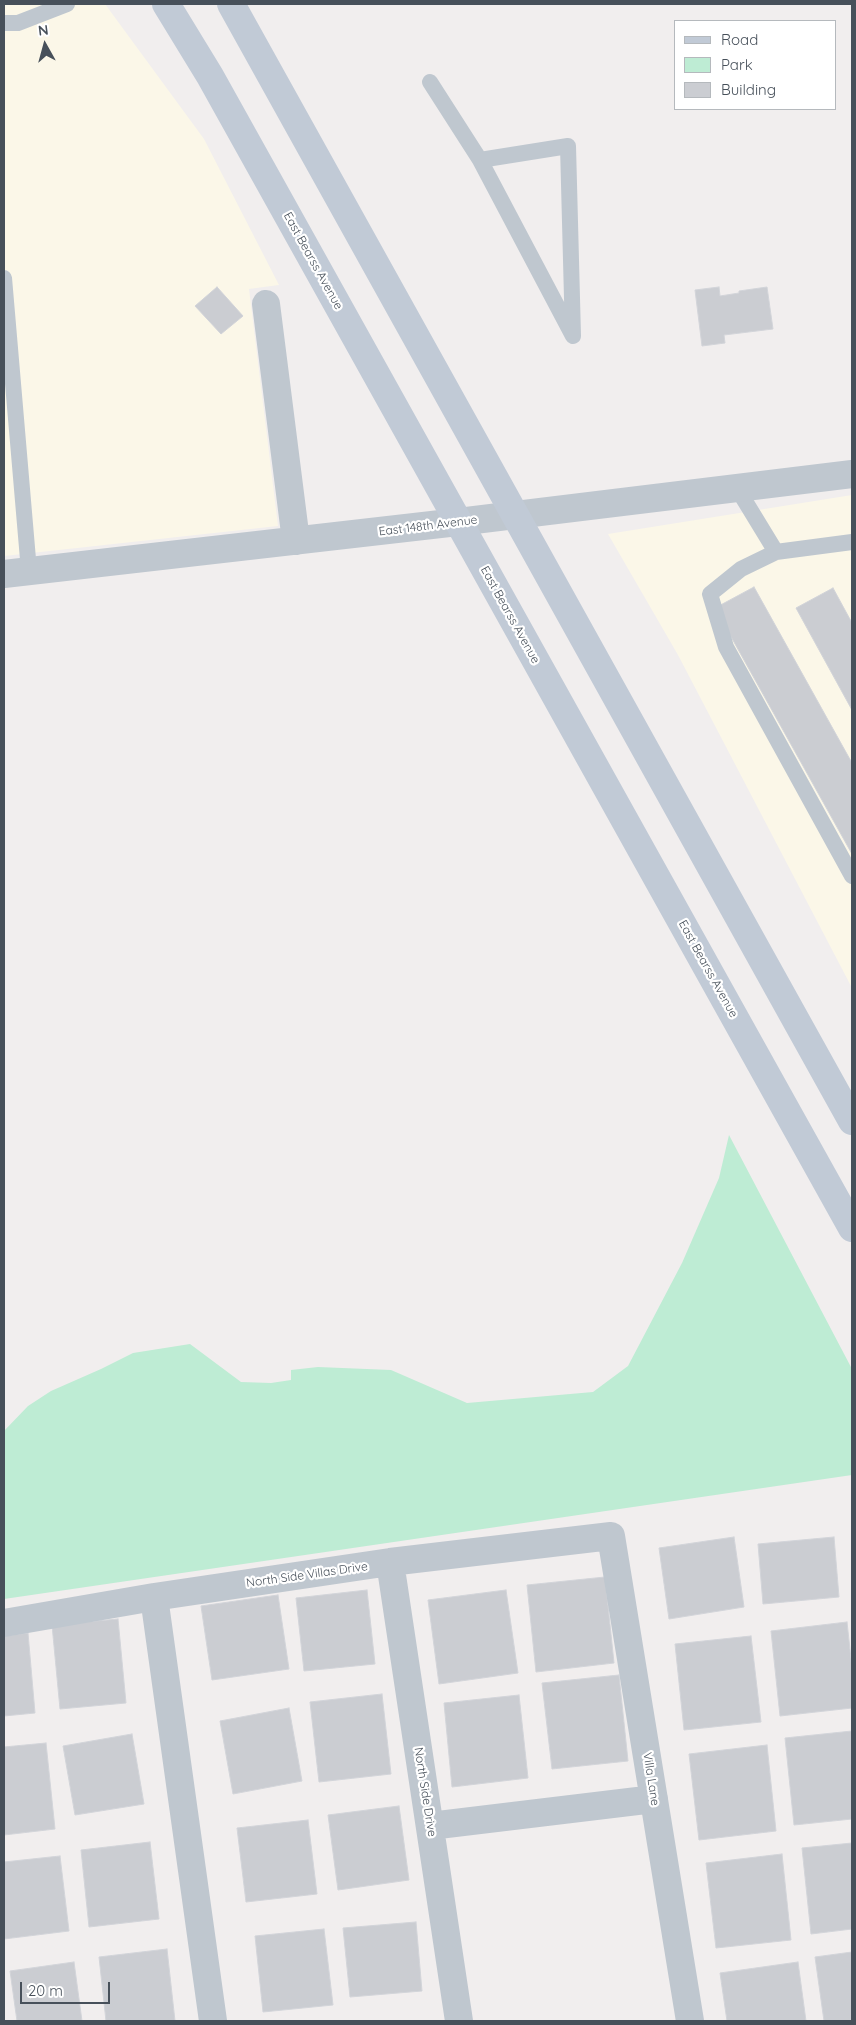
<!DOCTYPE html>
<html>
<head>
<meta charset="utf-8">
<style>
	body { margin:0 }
	#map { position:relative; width:856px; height:2025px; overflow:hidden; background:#f1eeee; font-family:Quicksand,sans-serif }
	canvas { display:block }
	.frame { position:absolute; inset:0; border:5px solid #47505a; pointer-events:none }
	.legend { position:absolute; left:674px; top:20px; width:162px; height:90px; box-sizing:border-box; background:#fff; border:1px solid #b5b9bd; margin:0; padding:6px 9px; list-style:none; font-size:15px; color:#47505a }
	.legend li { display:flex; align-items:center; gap:10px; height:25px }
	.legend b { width:25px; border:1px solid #b5b9bd }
	.north { position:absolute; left:20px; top:20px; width:50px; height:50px; -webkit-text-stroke:4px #fff; paint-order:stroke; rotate:353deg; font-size:14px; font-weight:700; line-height:20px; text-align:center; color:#47505a }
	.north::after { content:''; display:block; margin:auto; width:18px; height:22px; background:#47505a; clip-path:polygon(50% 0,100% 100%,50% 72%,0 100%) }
	.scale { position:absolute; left:20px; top:1982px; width:90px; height:22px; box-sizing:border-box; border:2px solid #47505a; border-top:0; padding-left:6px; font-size:15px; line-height:18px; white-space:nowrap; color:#47505a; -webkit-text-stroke:4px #fff; paint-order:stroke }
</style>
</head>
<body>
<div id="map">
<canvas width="856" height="2025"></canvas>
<div class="frame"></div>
<ul class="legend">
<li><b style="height:6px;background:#c1cad6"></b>Road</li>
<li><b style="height:14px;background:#beecd4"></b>Park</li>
<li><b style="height:14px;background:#cbcdd2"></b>Building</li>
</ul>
<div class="north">N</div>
<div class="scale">20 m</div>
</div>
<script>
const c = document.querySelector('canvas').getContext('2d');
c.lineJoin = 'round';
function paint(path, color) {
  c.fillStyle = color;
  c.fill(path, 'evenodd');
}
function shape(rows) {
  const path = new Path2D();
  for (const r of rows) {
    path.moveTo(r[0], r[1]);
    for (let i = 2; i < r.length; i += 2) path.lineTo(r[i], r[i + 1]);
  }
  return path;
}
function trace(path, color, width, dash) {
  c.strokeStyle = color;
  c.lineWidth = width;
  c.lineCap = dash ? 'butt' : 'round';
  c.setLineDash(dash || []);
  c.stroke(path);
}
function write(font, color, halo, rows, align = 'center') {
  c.font = font + ' Quicksand,sans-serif';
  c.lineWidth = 4.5;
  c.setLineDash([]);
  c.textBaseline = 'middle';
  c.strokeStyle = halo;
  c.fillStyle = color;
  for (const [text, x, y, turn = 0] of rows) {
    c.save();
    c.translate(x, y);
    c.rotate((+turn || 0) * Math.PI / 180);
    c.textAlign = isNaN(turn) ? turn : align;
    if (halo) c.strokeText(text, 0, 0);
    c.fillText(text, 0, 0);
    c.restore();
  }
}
const commercial = shape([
	[4,4,105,4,204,139,279,285,249,289,278,526,4,556],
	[852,495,852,988,678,655,608,534]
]);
const green = shape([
	[729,1135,852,1369,852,1475,4,1599,4,1431,28,1406,51,1391,101,1369,133,1353,190,1344,241,1382,271,1383,291,1380,291,1370,318,1367,391,1370,467,1403,593,1392,628,1366,682,1263,719,1178]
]);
const building = shape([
	[217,287,243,316,221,334,195,306,217,287],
	[719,287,720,296,739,293,739,291,767,287,773,329,724,335,725,343,702,346,695,290,719,287],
	[754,587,852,763,852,854,715,608,754,587],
	[833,588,852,623,852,710,796,608,833,588],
	[734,1537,744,1607,669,1619,659,1548,734,1537],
	[834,1537,839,1597,763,1604,758,1544,834,1537],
	[605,1577,614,1663,536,1672,527,1585,605,1577],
	[367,1590,375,1664,304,1671,296,1598,367,1590],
	[506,1590,518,1673,439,1684,428,1600,506,1590],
	[278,1595,289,1669,212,1680,201,1606,278,1595],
	[118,1619,126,1703,60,1709,52,1625,118,1619],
	[847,1622,852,1668,852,1708,780,1716,771,1631,847,1622],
	[28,1633,35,1713,4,1716,4,1636,28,1633],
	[751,1636,761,1722,684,1730,675,1644,751,1636],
	[619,1675,628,1761,552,1769,542,1683,619,1675],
	[382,1694,391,1774,319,1782,310,1702,382,1694],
	[519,1695,528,1778,452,1787,444,1703,519,1695],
	[289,1708,302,1781,233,1794,220,1721,289,1708],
	[852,1731,852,1819,794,1825,785,1738,852,1731],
	[132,1734,144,1804,75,1815,63,1746,132,1734],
	[46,1743,55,1829,4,1835,4,1747,46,1743],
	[767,1745,776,1831,699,1840,689,1754,767,1745],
	[399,1806,409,1880,338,1890,328,1815,399,1806],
	[308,1820,317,1894,246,1902,237,1828,308,1820],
	[150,1842,159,1919,89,1927,81,1850,150,1842],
	[852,1843,852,1929,811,1934,802,1848,852,1843],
	[782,1854,791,1940,716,1948,706,1863,782,1854],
	[60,1856,69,1931,4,1939,4,1862,60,1856],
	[416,1922,422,1991,350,1997,343,1928,416,1922],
	[324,1929,333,2005,263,2012,255,1936,324,1929],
	[167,1949,175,2021,106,2021,99,1957,167,1949],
	[852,1952,852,2021,824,2021,815,1957,852,1952],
	[74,1962,82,2021,17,2021,10,1971,74,1962],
	[798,1962,806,2021,727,2021,720,1973,798,1962]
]);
const service = shape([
	[4,23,18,23,67,4],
	[430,82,480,160,573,336,568,146,480,160],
	[4,278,29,571],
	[737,488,776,552],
	[852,542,776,552,741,569,710,594,726,647,852,876]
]);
const minor = shape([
	[266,304,296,541],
	[4,574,458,522,852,474],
	[390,1562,459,2021],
	[154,1597,213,2021],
	[4,1623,154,1597,390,1562,611,1536,690,2021],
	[430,1826,654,1799]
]);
const secondary = shape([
	[166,4,210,76,852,1228],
	[231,4,852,1121]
]);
const streetNames = [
	["East Bearss Avenue",313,261,61],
	["East 148th Avenue",428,526,-7],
	["East Bearss Avenue",510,615,61],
	["East Bearss Avenue",708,969,61],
	["North Side Villas Drive",307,1575,-8],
	["Villa Lane",651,1779,81],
	["North Side Drive",425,1792,81]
];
paint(commercial, '#fbf7e8');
paint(green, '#beecd4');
paint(building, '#cbcdd2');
trace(building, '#d2d4d9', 1);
trace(service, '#bfc7cf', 16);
trace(minor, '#bfc7cf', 28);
trace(secondary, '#c1cad6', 28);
write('12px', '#47505a', '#fff', streetNames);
</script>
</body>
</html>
